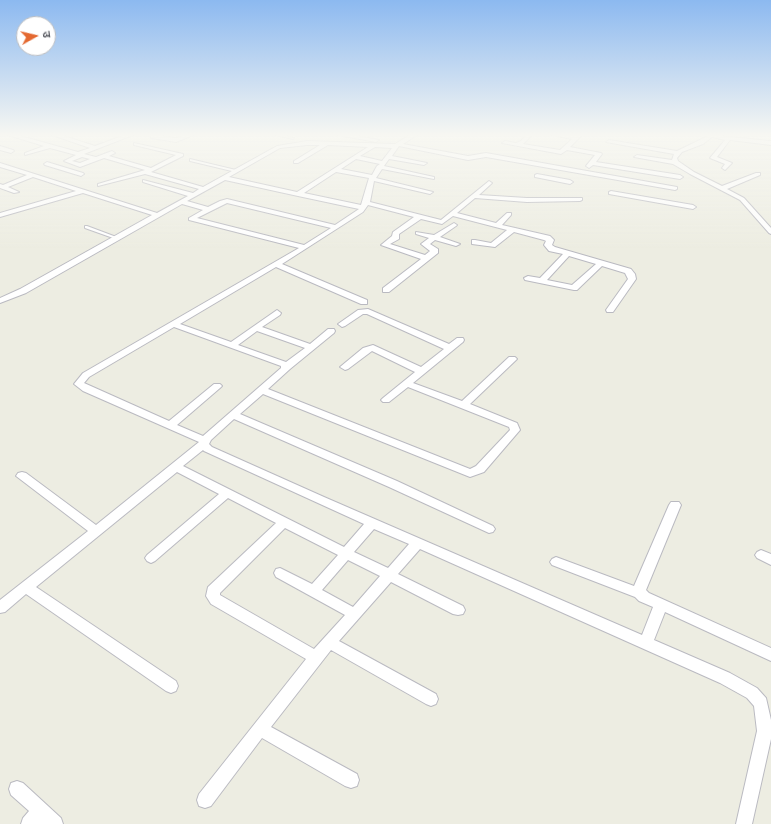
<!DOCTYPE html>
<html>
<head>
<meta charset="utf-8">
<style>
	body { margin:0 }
	#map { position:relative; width:771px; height:824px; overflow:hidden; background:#edede2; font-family:"PT Sans","Noto Sans Devanagari",sans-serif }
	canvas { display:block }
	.north { position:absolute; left:16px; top:16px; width:40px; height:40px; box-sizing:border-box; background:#fff; border:1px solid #bdbec1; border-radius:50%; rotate:82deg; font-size:11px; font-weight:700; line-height:16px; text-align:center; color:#5a5c63 }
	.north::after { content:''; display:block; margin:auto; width:14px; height:18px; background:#e46931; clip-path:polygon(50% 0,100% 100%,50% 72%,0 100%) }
</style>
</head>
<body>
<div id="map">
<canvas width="771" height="824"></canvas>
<div class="north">उ</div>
</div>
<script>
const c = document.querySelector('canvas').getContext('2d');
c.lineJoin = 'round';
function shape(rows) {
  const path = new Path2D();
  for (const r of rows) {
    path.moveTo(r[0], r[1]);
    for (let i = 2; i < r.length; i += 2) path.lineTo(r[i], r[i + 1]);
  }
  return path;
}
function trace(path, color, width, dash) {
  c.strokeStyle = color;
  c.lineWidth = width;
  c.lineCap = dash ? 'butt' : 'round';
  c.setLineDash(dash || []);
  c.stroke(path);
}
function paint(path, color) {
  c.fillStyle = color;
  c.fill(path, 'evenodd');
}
const lane = shape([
	[276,135,282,135,294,138,293,139,276,135],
	[190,159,236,170,237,171,236,172,190,161,190,159],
	[85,226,87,226,119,238,116,239,85,228,85,226]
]);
const street = shape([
	[8,135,17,135,78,152,90,148,52,135,61,135,95,146,125,135,133,135,84,154,96,157,112,151,115,153,109,156,151,168,176,155,134,145,134,143,183,154,183,156,151,172,203,187,277,146,307,141,395,144,410,135,417,135,403,144,468,156,486,153,677,187,677,189,675,190,486,157,468,160,399,146,392,156,427,163,424,165,389,159,384,166,434,177,434,179,382,169,376,178,433,192,430,194,374,181,370,202,441,220,489,181,492,183,491,184,479,195,527,198,582,198,582,200,580,201,527,202,475,198,457,213,496,223,507,213,511,213,511,215,502,225,550,236,554,240,552,245,555,247,631,269,635,274,636,279,613,312,607,312,606,310,628,279,625,273,602,266,577,290,574,290,525,280,524,278,528,276,540,278,563,254,549,251,544,245,546,241,544,240,514,232,495,247,472,244,472,240,475,240,491,243,507,230,453,216,442,224,421,219,399,234,399,239,390,244,425,255,430,251,421,244,429,238,416,234,416,232,434,235,454,223,457,225,456,226,440,237,460,244,456,246,435,240,430,244,438,249,438,253,389,292,383,292,383,288,421,259,381,245,392,236,393,232,414,217,368,205,363,212,282,264,367,300,367,304,361,304,276,267,180,324,231,342,277,310,281,313,280,315,262,327,310,344,328,329,334,329,335,331,334,333,290,369,268,389,470,469,476,466,510,430,509,427,408,387,389,402,383,402,381,400,383,398,415,372,372,351,348,369,345,370,340,367,363,348,373,345,421,367,444,349,367,314,363,314,345,326,342,327,338,324,358,310,368,309,449,344,457,338,463,338,464,340,463,342,413,383,462,401,509,357,515,357,517,359,515,361,470,404,517,423,520,430,484,472,470,477,263,394,240,414,397,481,493,526,495,529,493,532,489,533,389,487,234,419,211,440,209,444,212,447,324,497,642,635,653,607,639,601,635,597,552,565,550,562,552,559,556,557,634,586,669,505,671,502,679,502,681,505,646,590,649,593,771,648,771,661,665,612,654,640,730,673,757,688,766,698,771,720,771,739,752,824,736,824,757,731,754,706,747,698,720,683,420,549,398,574,463,606,465,610,463,614,458,615,453,614,391,582,339,641,436,694,438,699,436,704,431,706,426,704,331,650,271,727,357,774,359,780,357,786,351,788,345,786,262,738,211,806,205,808,199,806,197,800,199,794,306,659,211,604,206,596,208,587,276,523,228,498,155,561,151,563,147,561,145,558,147,555,219,494,177,472,36,587,176,681,178,686,176,691,171,693,166,691,26,594,5,612,0,613,0,600,88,531,16,476,18,473,22,472,26,473,96,525,199,442,83,391,74,384,83,373,299,248,189,220,189,218,203,210,182,204,26,293,0,303,0,298,20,289,152,215,83,193,0,217,0,213,76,191,33,177,8,187,19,192,14,193,0,188,0,184,3,185,27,175,0,167,0,163,157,213,188,196,143,182,143,180,193,193,199,189,145,174,98,186,98,184,145,170,104,158,80,167,64,161,76,155,50,148,25,155,25,153,44,146,8,135],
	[307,145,320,145,294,161,294,163,298,163,328,145,368,147,297,192,229,177,280,148,307,145],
	[375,147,392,148,382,161,360,156,375,147],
	[82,157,90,159,80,163,72,161,82,157],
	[356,159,380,164,377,166,372,175,341,169,356,159],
	[336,172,369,178,361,205,304,193,336,172],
	[225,180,298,196,359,209,335,225,227,199,220,201,208,207,187,201,225,180],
	[227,203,331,228,304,245,197,218,227,203],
	[569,256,596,264,572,285,547,280,569,256],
	[174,327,281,366,281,368,203,436,177,425,220,388,222,386,220,384,214,384,169,421,84,383,89,377,174,327],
	[257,331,305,348,286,362,238,345,257,331],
	[203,450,204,451,364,524,344,547,183,466,203,450],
	[285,528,338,555,312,584,280,568,276,569,274,573,276,577,345,615,314,649,220,595,220,593,285,528],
	[374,529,409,544,388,568,354,552,374,529],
	[348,560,380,576,353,607,322,590,348,560],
	[153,135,176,138,185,135,193,135,176,142,151,138,151,136,153,135],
	[338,135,353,135,379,140,376,142,338,135],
	[526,135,532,135,523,144,560,150,572,139,552,135,582,135,570,147,601,153,602,154,596,162,680,175,683,177,680,179,593,165,589,168,586,166,595,155,567,150,561,154,502,143,505,141,516,143,521,141,526,135],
	[710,135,771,141,771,145,730,140,717,157,732,163,725,170,722,168,725,164,710,158,725,140,712,137,703,144,682,152,677,158,678,161,694,172,722,186,756,173,760,173,760,175,727,189,744,198,771,228,771,234,769,233,740,200,690,174,673,164,634,157,637,155,672,160,674,154,606,142,609,140,677,151,710,135],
	[0,146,13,150,14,151,11,153,0,150,0,146],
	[47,162,83,173,84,174,81,176,45,165,44,164,47,162],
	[537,174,570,180,573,182,570,184,535,177,535,175,537,174],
	[611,191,693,205,696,207,693,209,609,194,609,192,611,191],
	[761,550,771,554,771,565,757,558,755,555,757,552,761,550],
	[17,781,23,783,61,818,63,824,21,824,23,818,29,811,11,795,9,789,11,783,17,781]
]);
trace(lane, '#babac1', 2);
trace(street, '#babac1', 2);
paint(lane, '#fff');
paint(street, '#fff');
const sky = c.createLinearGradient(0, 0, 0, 250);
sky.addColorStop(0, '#8cb9f0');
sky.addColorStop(0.54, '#f7f7f2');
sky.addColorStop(1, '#f7f7f200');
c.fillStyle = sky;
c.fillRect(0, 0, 771, 250);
</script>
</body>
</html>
